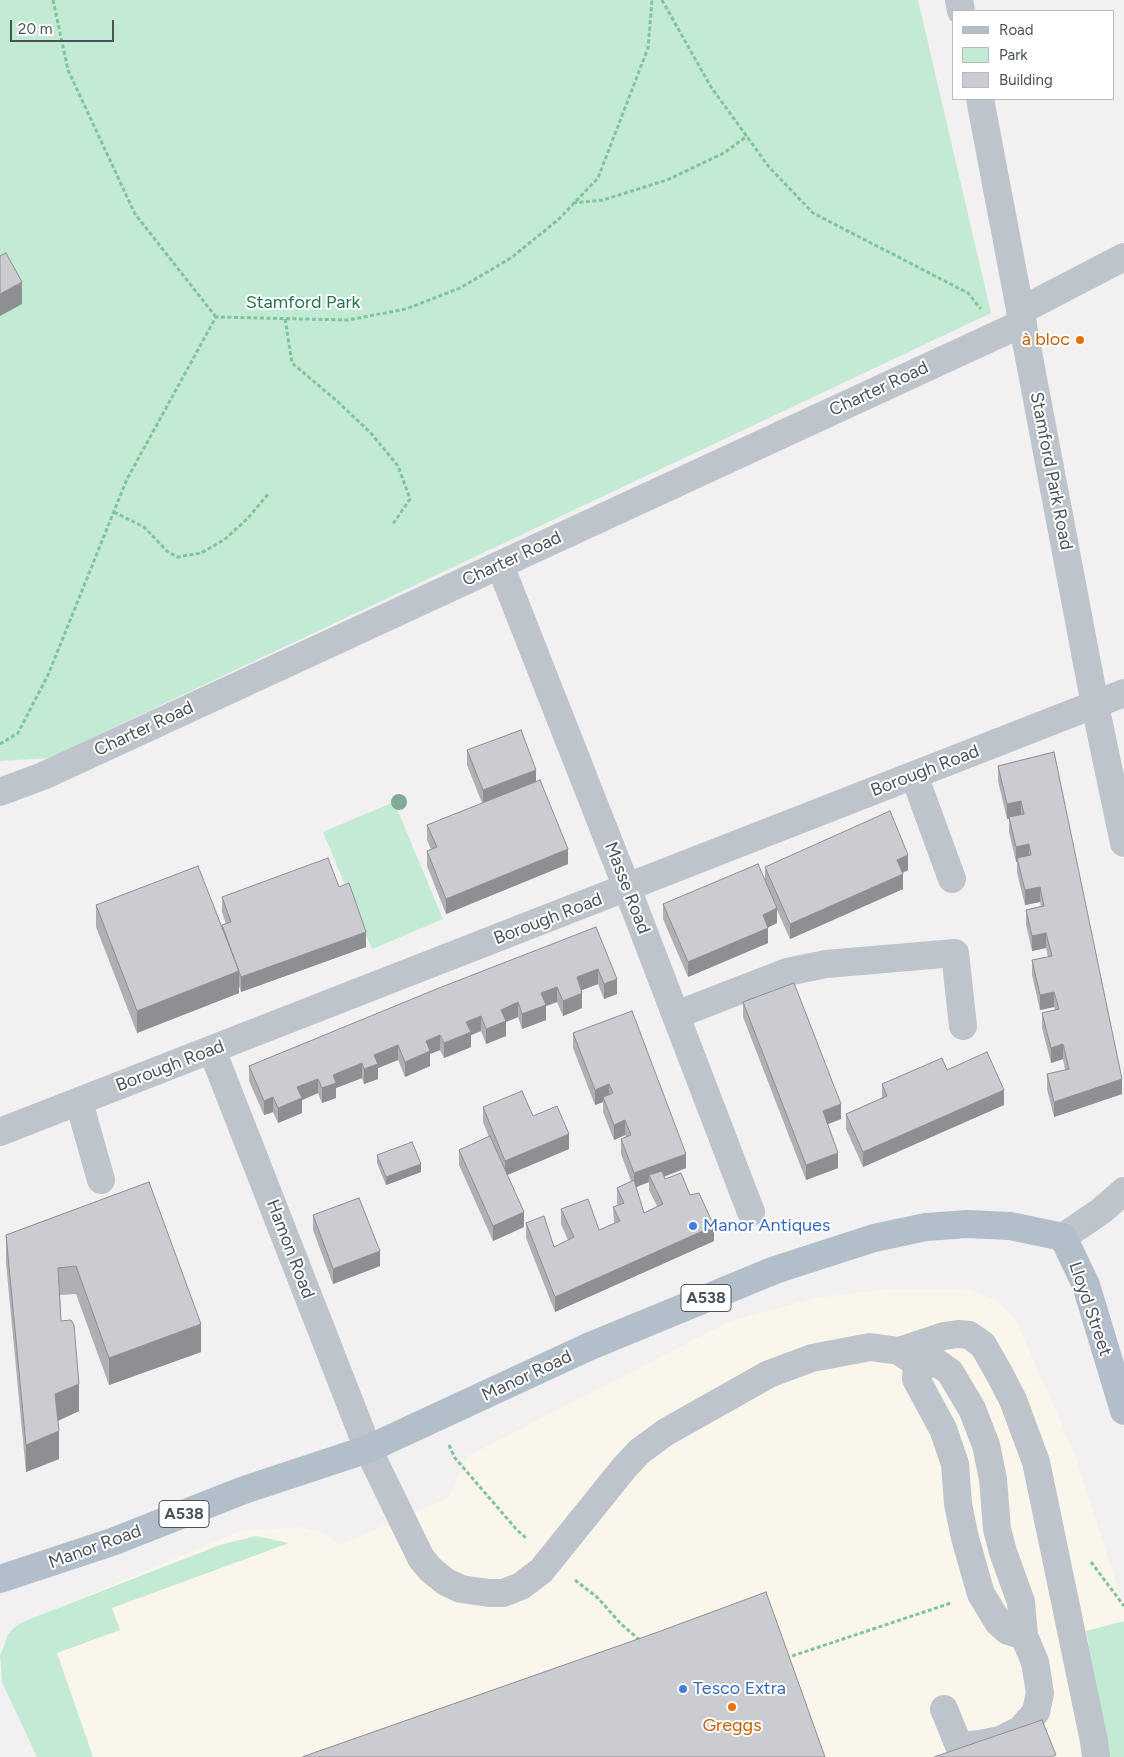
<!DOCTYPE html>
<html>
<head>
<meta charset="utf-8">
<style>
	body { margin:0 }
	#map { position:relative; width:1124px; height:1757px; overflow:hidden; background:#f2f0f0; font-family:Figtree,sans-serif }
	canvas { display:block }
	.legend { position:absolute; left:952px; top:10px; width:162px; height:90px; box-sizing:border-box; background:#fff; border:1px solid #b7babd; margin:0; padding:6px 9px; list-style:none; font-size:15px; color:#4a535b }
	.legend li { display:flex; align-items:center; gap:10px; height:25px }
	.legend b { width:25px; border:1px solid #b7babd }
	.scale { position:absolute; left:10px; top:20px; width:104px; height:22px; box-sizing:border-box; border:2px solid #4a535b; border-top:0; padding-left:6px; font-size:15px; line-height:18px; white-space:nowrap; color:#4a535b; -webkit-text-stroke:4px #fff; paint-order:stroke }
</style>
</head>
<body>
<div id="map">
<canvas width="1124" height="1757"></canvas>
<ul class="legend">
<li><b style="height:6px;background:#b2bfcb"></b>Road</li>
<li><b style="height:14px;background:#c3ead2"></b>Park</li>
<li><b style="height:14px;background:#cbccd1"></b>Building</li>
</ul>
<div class="scale">20 m</div>
</div>
<script>
const c = document.querySelector('canvas').getContext('2d');
c.lineJoin = 'round';
function paint(path, color) {
  c.fillStyle = color;
  c.fill(path, 'evenodd');
}
function shape(rows) {
  const path = new Path2D();
  for (const r of rows) {
    path.moveTo(r[0], r[1]);
    for (let i = 2; i < r.length; i += 2) path.lineTo(r[i], r[i + 1]);
  }
  return path;
}
function trace(path, color, width, dash) {
  c.strokeStyle = color;
  c.lineWidth = width;
  c.lineCap = dash ? 'butt' : 'round';
  c.setLineDash(dash || []);
  c.stroke(path);
}
function write(font, color, halo, rows, align = 'center') {
  c.font = font + ' Figtree,sans-serif';
  c.lineWidth = 4;
  c.setLineDash([]);
  c.textBaseline = 'middle';
  c.strokeStyle = halo;
  c.fillStyle = color;
  for (const [text, x, y, turn = 0] of rows) {
    c.save();
    c.translate(x, y);
    c.rotate((+turn || 0) * Math.PI / 180);
    c.textAlign = isNaN(turn) ? turn : align;
    if (halo) c.strokeText(text, 0, 0);
    c.fillText(text, 0, 0);
    c.restore();
  }
}
const commercial = shape([
	[890,1289,965,1289,986,1295,1002,1305,1016,1320,1075,1455,1124,1607,1124,1621,1086,1631,1109,1757,38,1757,2,1682,0,1670,1,1647,8,1634,17,1625,240,1531,300,1527,324,1533,340,1545,448,1498,468,1456,730,1321,815,1298]
]);
const green = shape([
	[0,0,918,0,991,313,49,758,0,761],
	[394,802,443,919,372,949,323,832],
	[256,1536,289,1543,112,1608,120,1630,57,1653,93,1757,37,1757,2,1682,0,1656,8,1634,17,1625,30,1619,220,1545],
	[1124,1621,1124,1757,1109,1757,1086,1631]
]);
const path = shape([
	[53,0,68,70,135,214,216,317],
	[662,0,711,87,769,167,813,213,968,293,981,309],
	[573,203,603,200,667,180,724,153,747,136],
	[285,319,292,363,337,401,370,432,398,466,410,499,393,524],
	[114,512,144,527,167,551,177,557,201,553,224,540,248,518,269,493],
	[0,744,18,733,48,675,127,479,216,317,348,320,406,309,460,288,511,258,559,219,598,178,648,48,652,0],
	[449,1445,455,1458,517,1530,526,1538],
	[1091,1562,1124,1606],
	[575,1580,598,1598,621,1624,641,1641],
	[786,1658,951,1603]
]);
const minor = shape([
	[959,0,961,11],
	[980,99,1095,705,1124,843],
	[1020,311,1124,257],
	[500,565,627,888,751,1212],
	[914,775,952,879],
	[0,792,43,776,1023,323],
	[676,1015,787,972,826,964,955,953,963,1026],
	[212,1050,368,1449,421,1558,431,1570,446,1582,461,1589,489,1593,503,1593,521,1586,541,1571,624,1468,640,1451,666,1432,769,1374,812,1358,870,1347,899,1351,917,1363,939,1364,950,1372,972,1409,986,1445,993,1479,997,1529,1003,1552,1021,1602,1024,1636,1035,1662,1040,1693,1036,1712,1020,1730,1000,1740,980,1744,959,1746,944,1709],
	[79,1102,101,1180],
	[0,1132,1124,693],
	[1063,1237,1101,1211,1124,1191],
	[899,1351,944,1336,958,1334,969,1335,983,1345,999,1373,1013,1400,1036,1462,1094,1741,1096,1757],
	[917,1363,916,1379,943,1429,955,1464,958,1504,965,1538,981,1594,998,1622,1008,1631,1024,1636]
]);
const major = shape([
	[0,1579,112,1542,244,1490,368,1449,588,1347,775,1270,874,1238,926,1227,967,1224,1010,1226,1063,1237,1086,1285,1124,1411]
]);
const trees = [
	[399,802]
];
const wall = shape([
	[467,750,536,781,568,864,446,914,427,866,427,851,431,849,427,840,427,825,482,803,467,765],
	[1054,752,1122,1094,1054,1117,1047,1089,1047,1074,1065,1070,1063,1059,1051,1063,1042,1028,1042,1013,1055,1010,1054,1007,1040,1010,1032,975,1032,960,1048,957,1046,948,1032,951,1026,925,1026,910,1041,906,1040,902,1025,905,1017,873,1017,862,1016,862,1009,832,1009,819,1007,819,998,781,998,766],
	[765,867,908,870,903,873,903,889,790,939,777,910,777,923,768,927,768,943,688,977,663,919,663,904,765,879],
	[339,887,366,947,241,992,239,986,239,993,137,1033,96,927,96,905,222,928,222,925,226,924,222,912,222,897],
	[596,927,617,994,604,999,598,984,582,990,582,1008,563,1016,557,1002,546,1006,546,1020,522,1029,518,1017,506,1022,506,1036,486,1044,481,1031,471,1035,471,1047,444,1058,440,1050,430,1054,430,1066,405,1077,398,1060,378,1068,378,1079,364,1084,362,1078,336,1088,336,1098,322,1103,318,1093,302,1100,302,1113,278,1123,273,1112,264,1115,249,1081,249,1066],
	[743,1002,841,1119,828,1124,838,1168,806,1180,743,1017],
	[573,1033,686,1168,664,1177,665,1179,690,1195,714,1241,555,1312,526,1238,526,1223,554,1247,568,1240,561,1224,561,1209,599,1230,614,1223,613,1207,618,1205,617,1203,617,1188,631,1181,621,1154,621,1139,626,1137,625,1135,614,1140,603,1112,603,1102,595,1105,573,1048],
	[649,1182,649,1190,657,1206,644,1213,636,1187],
	[947,1070,1004,1105,863,1167,846,1129,846,1114,882,1098,882,1084],
	[483,1107,533,1116,569,1149,507,1175,524,1227,493,1241,459,1165,459,1150,489,1137,483,1122],
	[377,1155,421,1172,386,1185,377,1163],
	[149,1182,201,1352,109,1385,76,1294,60,1295,61,1321,79,1411,58,1421,59,1459,26,1472,6,1263,6,1235],
	[313,1215,380,1266,333,1284,313,1230]
]);
const shadedWall = shape([
	[22,282,22,304,0,316,0,294],
	[536,770,536,785,483,805,483,790],
	[1021,801,1021,816,1007,819,1007,804],
	[1029,844,1029,859,1017,858,1017,862,1016,862,1016,847],
	[568,849,568,864,446,914,446,899],
	[908,855,908,870,897,875,897,860],
	[903,874,903,889,790,939,790,924],
	[1040,887,1040,902,1025,905,1025,890],
	[777,908,777,923,763,930,763,915],
	[768,928,768,943,688,977,688,962],
	[366,932,366,947,241,992,241,977],
	[1046,933,1046,948,1032,951,1032,936],
	[598,969,598,984,577,992,577,977],
	[239,971,239,993,137,1033,137,1011],
	[617,979,617,994,604,999,604,984],
	[557,987,557,1002,546,1006,546,1020,522,1029,522,1014,541,993],
	[1054,992,1054,1007,1040,1010,1040,995],
	[582,993,582,1008,563,1016,563,1001],
	[518,1002,518,1017,506,1022,506,1036,486,1044,486,1029,501,1010],
	[481,1016,481,1031,471,1035,471,1047,444,1058,444,1043,466,1022],
	[440,1035,440,1050,430,1054,430,1066,405,1077,405,1062,426,1041],
	[1063,1044,1063,1059,1051,1063,1051,1048],
	[398,1045,398,1060,378,1068,378,1079,364,1084,364,1069,374,1055],
	[362,1063,362,1078,336,1088,336,1098,322,1103,322,1088,333,1075],
	[318,1079,318,1093,302,1100,302,1113,278,1123,278,1108,297,1087],
	[1122,1079,1122,1094,1054,1117,1054,1102],
	[609,1084,609,1099,603,1097,603,1102,595,1105,595,1090],
	[1004,1090,1004,1105,863,1167,863,1152],
	[273,1097,273,1112,264,1115,264,1101],
	[841,1104,841,1119,823,1126,823,1111],
	[625,1120,625,1135,614,1140,614,1125],
	[569,1134,569,1149,505,1176,505,1161],
	[838,1153,838,1168,806,1180,806,1165],
	[686,1154,686,1168,652,1181,649,1175,649,1182,634,1188,634,1173],
	[421,1164,421,1172,386,1185,386,1177],
	[524,1212,524,1227,493,1241,493,1226],
	[714,1226,714,1241,555,1312,555,1297],
	[380,1251,380,1266,333,1284,333,1269],
	[201,1324,201,1352,109,1385,109,1358],
	[79,1384,79,1411,55,1422,55,1394],
	[59,1431,59,1459,26,1472,26,1445]
]);
const building = shape([
	[6,253,22,282,0,294,0,256,6,253],
	[521,730,536,770,483,790,467,750,521,730],
	[1054,752,1122,1079,1054,1102,1047,1074,1069,1069,1063,1044,1051,1048,1042,1013,1059,1009,1054,992,1040,995,1032,960,1052,956,1046,933,1032,936,1026,910,1044,906,1040,887,1025,890,1017,858,1031,855,1029,844,1016,847,1009,817,1024,814,1021,801,1007,804,998,766,1054,752],
	[540,780,568,849,446,899,427,851,437,847,427,825,540,780],
	[890,811,908,855,897,860,903,874,790,924,765,867,890,811],
	[328,858,339,887,349,883,366,932,241,977,222,925,231,922,222,897,328,858],
	[758,864,777,908,763,915,768,928,688,962,663,904,758,864],
	[198,866,239,971,137,1011,96,905,198,866],
	[596,927,617,979,604,984,598,969,577,977,582,993,563,1001,557,987,541,993,546,1005,522,1014,518,1002,501,1010,506,1021,486,1029,481,1016,466,1022,471,1032,444,1043,440,1035,426,1041,430,1051,405,1062,398,1045,374,1055,378,1064,364,1069,362,1063,333,1075,336,1083,322,1088,318,1079,297,1087,302,1098,278,1108,273,1097,264,1101,249,1066,439,988,596,927],
	[794,983,841,1104,823,1111,838,1153,806,1165,743,1002,794,983],
	[632,1011,686,1154,634,1173,621,1139,631,1135,625,1120,614,1125,603,1097,613,1093,609,1084,595,1090,573,1033,632,1011],
	[987,1052,1004,1090,863,1152,846,1114,887,1096,882,1084,942,1058,947,1070,987,1052],
	[522,1091,533,1116,557,1106,569,1134,505,1161,483,1107,522,1091],
	[490,1136,524,1212,493,1226,459,1150,490,1136],
	[412,1142,421,1164,386,1177,377,1155,412,1142],
	[662,1171,665,1179,681,1173,690,1195,699,1193,714,1226,555,1297,526,1223,544,1216,554,1247,574,1237,561,1209,588,1199,599,1230,620,1221,613,1207,624,1203,617,1188,634,1180,644,1213,663,1204,649,1175,662,1171],
	[149,1182,201,1324,109,1358,76,1266,58,1268,61,1321,71,1320,74,1325,79,1384,55,1394,59,1431,26,1445,6,1235,149,1182],
	[359,1198,380,1251,333,1269,313,1215,359,1198],
	[766,1592,825,1757,302,1757,658,1632,766,1592],
	[1042,1720,1056,1755,1051,1757,934,1757,1042,1720]
]);
const markers = [
	[1080,340,5,"#e8710a"],
	[693,1226,5,"#3f7fe0"],
	[683,1689,5,"#3f7fe0"],
	[732,1707,5,"#e8710a"]
];
const shields = [
	[706,1298,50],
	[184,1514,50]
];
const shieldNames = [
	["A538",706,1298],
	["A538",184,1514]
];
const parkNames = [
	["Stamford Park",303,303]
];
const foodNames = [
	["à bloc",1070,340],
	["Greggs",732,1726,"center"]
];
const streetNames = [
	["Charter Road",879,389,-25],
	["Stamford Park Road",1051,471,79],
	["Charter Road",512,559,-25],
	["Charter Road",144,729,-25],
	["Borough Road",925,771,-21],
	["Masse Road",627,888,69],
	["Borough Road",548,919,-21],
	["Borough Road",170,1066,-21],
	["Hamon Road",290,1249,69],
	["Lloyd Street",1090,1309,71],
	["Manor Road",527,1376,-25],
	["Manor Road",95,1547,-20]
];
const shopNames = [
	["Manor Antiques",703,1226],
	["Tesco Extra",693,1689]
];
paint(commercial, '#faf6eb');
paint(green, '#c3ead2');
trace(path, '#7fc4a2', 3, [4, 2.5]);
trace(minor, '#bdc4cb', 28);
trace(major, '#b2bfcb', 28);
c.fillStyle = '#80ac95';
for (const [x, y] of trees) {
  c.beginPath();
  c.arc(x, y, 8, 0, 2 * Math.PI);
  c.fill();
}
paint(wall, '#afafb4');
paint(shadedWall, '#8e8f92');
paint(building, '#cbccd1');
trace(building, '#8e8f92', 1);
for (const [x, y, r, color] of markers) {
  const dot = new Path2D();
  dot.arc(x, y, r, 0, 2 * Math.PI);
  c.fillStyle = color;
  c.fill(dot);
  trace(dot, '#fff', 2);
}
for (const [x, y, w] of shields) {
  const box = new Path2D();
  box.roundRect(x - w / 2, y - 13.5, w, 27, 4);
  c.fillStyle = '#fff';
  c.fill(box);
  trace(box, '#4a535b', 1);
}
write('bold 16px', '#4a535b', null, shieldNames);
write('18px', '#22744b', '#fff', parkNames);
write('18px', '#c56008', '#fff', foodNames, 'right');
write('18px', '#4a535b', '#fff', streetNames);
write('18px', '#366cbe', '#fff', shopNames, 'left');
</script>
</body>
</html>
